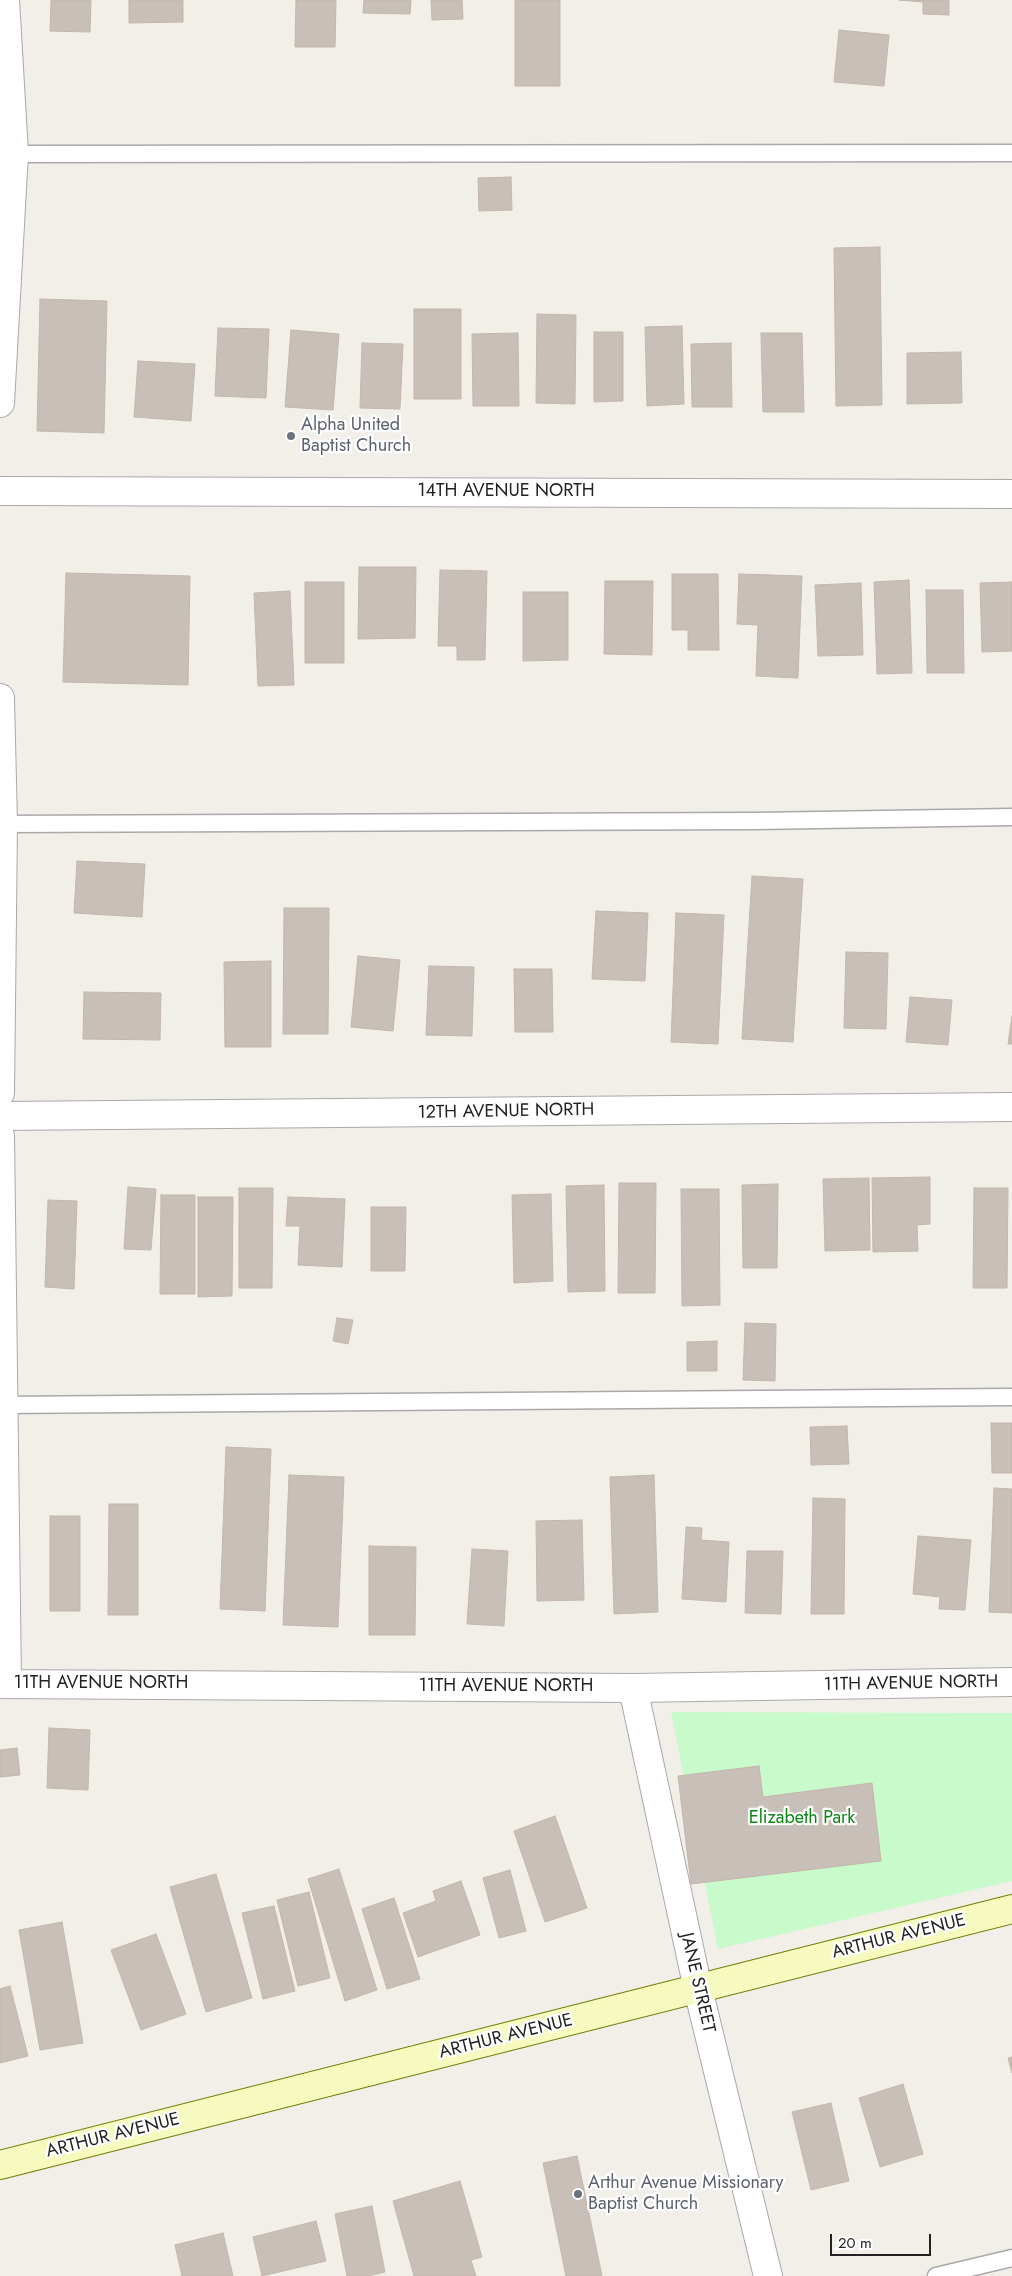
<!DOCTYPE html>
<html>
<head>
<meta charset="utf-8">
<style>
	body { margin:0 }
	#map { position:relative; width:1012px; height:2276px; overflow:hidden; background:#f2efe9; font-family:Jost,sans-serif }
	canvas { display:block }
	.scale { position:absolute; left:830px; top:2234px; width:101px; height:22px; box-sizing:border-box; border:2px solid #222; border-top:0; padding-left:6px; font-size:15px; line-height:18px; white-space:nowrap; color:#222; -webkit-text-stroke:4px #fff; paint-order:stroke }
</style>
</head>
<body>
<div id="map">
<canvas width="1012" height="2276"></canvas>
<div class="scale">20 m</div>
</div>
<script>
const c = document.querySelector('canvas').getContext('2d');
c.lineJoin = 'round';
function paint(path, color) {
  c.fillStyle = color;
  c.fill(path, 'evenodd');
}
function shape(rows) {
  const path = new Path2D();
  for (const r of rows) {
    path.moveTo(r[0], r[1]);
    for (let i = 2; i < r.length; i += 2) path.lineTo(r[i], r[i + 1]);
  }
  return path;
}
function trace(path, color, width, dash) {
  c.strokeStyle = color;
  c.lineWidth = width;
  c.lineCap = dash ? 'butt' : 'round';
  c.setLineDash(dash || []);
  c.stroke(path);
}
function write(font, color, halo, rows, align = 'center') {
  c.font = font + ' Jost,sans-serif';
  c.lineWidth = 4.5;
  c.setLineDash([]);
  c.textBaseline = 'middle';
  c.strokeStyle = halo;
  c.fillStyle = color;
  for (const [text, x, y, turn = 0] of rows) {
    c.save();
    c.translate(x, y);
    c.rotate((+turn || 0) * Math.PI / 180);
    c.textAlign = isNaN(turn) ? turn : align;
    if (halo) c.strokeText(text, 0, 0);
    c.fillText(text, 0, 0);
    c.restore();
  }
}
const park = shape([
	[671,1712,1012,1713,1012,1881,718,1949]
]);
const building = shape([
	[51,0,91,0,90,32,50,31,51,0],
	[129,0,183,0,183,22,129,23,129,0],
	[296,0,336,0,335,47,295,47,296,0],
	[364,0,411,0,410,14,363,13,364,0],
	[431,0,462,0,463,19,432,20,431,0],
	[515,0,560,0,560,86,515,86,515,0],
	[899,0,949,0,949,15,923,14,923,2,899,0],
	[839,30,889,35,884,86,834,82,839,30],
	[511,177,512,210,479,211,478,178,511,177],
	[880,247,882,405,836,406,834,248,880,247],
	[40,299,107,301,104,433,37,431,40,299],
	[414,309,461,309,461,399,414,399,414,309],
	[537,314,576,315,575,404,536,403,537,314],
	[682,326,684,404,647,406,645,327,682,326],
	[218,328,269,329,266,398,215,396,218,328],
	[291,330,339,334,333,410,285,407,291,330],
	[594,332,623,332,623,401,594,402,594,332],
	[518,333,519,406,473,406,472,334,518,333],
	[761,333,802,333,804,412,763,412,761,333],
	[362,343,403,344,400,409,360,408,362,343],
	[731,343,732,407,692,407,691,344,731,343],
	[961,352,962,403,907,404,907,353,961,352],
	[138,361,195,364,191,421,134,417,138,361],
	[359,567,416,567,415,638,358,639,359,567],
	[440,570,487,571,485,660,457,660,457,646,438,646,440,570],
	[66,573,190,576,188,685,63,682,66,573],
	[672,574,718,574,719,650,688,650,688,630,672,630,672,574],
	[739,574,802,576,798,678,756,676,758,625,737,624,739,574],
	[909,580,912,673,877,674,874,582,909,580],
	[605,581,653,581,652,655,604,654,605,581],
	[305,582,344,582,344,663,305,663,305,582],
	[1012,582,1012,651,982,652,980,583,1012,582],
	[861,583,863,655,818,656,815,585,861,583],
	[926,590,963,590,964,673,927,673,926,590],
	[290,591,294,685,258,686,254,593,290,591],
	[523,592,568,592,568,660,523,661,523,592],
	[77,861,145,864,142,917,74,913,77,861],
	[752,876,803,879,793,1042,742,1039,752,876],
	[284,908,329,908,328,1034,283,1034,284,908],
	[596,911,648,913,645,981,592,979,596,911],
	[676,913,724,915,718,1044,671,1042,676,913],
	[846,952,888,953,886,1029,844,1028,846,952],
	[358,956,400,960,393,1031,351,1027,358,956],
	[271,961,271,1047,225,1047,224,962,271,961],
	[429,966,474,967,472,1036,426,1035,429,966],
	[514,969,552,969,553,1032,515,1032,514,969],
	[84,992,161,993,160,1040,83,1039,84,992],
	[910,997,952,1000,948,1045,906,1042,910,997],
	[1012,1016,1012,1044,1008,1044,1012,1016],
	[930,1177,930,1224,917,1225,918,1251,873,1252,872,1178,930,1177],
	[869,1178,870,1250,825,1251,823,1179,869,1178],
	[619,1183,656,1183,655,1293,618,1293,619,1183],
	[778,1184,777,1268,743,1268,742,1185,778,1184],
	[604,1185,605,1291,568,1292,566,1186,604,1185],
	[128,1187,156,1189,151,1250,124,1249,128,1187],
	[239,1188,273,1188,272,1288,239,1288,239,1188],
	[974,1188,1008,1188,1007,1288,973,1288,974,1188],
	[681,1189,719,1189,720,1305,682,1306,681,1189],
	[551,1194,553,1281,514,1283,512,1195,551,1194],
	[161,1195,195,1195,195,1294,160,1294,161,1195],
	[198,1197,233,1197,232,1296,198,1297,198,1197],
	[288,1197,345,1199,342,1267,298,1265,300,1226,286,1226,288,1197],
	[48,1200,77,1201,74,1289,45,1287,48,1200],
	[371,1207,406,1207,405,1271,371,1271,371,1207],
	[337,1318,353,1320,348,1344,333,1341,337,1318],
	[745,1323,776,1324,775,1381,743,1380,745,1323],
	[717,1341,717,1371,687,1371,687,1342,717,1341],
	[991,1423,1012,1423,1012,1473,992,1473,991,1423],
	[847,1426,849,1464,811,1465,810,1427,847,1426],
	[226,1447,271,1449,265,1611,220,1609,226,1447],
	[289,1475,344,1477,338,1627,283,1625,289,1475],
	[654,1475,658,1612,614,1614,610,1477,654,1475],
	[994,1488,1012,1489,1012,1613,989,1612,994,1488],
	[813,1498,845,1499,844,1614,811,1614,813,1498],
	[109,1504,138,1504,138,1615,108,1615,109,1504],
	[50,1516,80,1516,80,1611,50,1611,50,1516],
	[582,1520,584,1600,537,1601,536,1521,582,1520],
	[686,1527,702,1528,701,1540,729,1542,726,1602,682,1599,686,1527],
	[918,1536,971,1540,965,1610,939,1609,940,1597,913,1594,918,1536],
	[369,1546,416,1547,415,1635,369,1635,369,1546],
	[472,1549,508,1551,504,1626,467,1624,472,1549],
	[747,1551,783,1551,781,1614,745,1613,747,1551],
	[49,1728,90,1730,88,1790,47,1788,49,1728],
	[17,1748,20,1775,0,1777,0,1750,17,1748],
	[759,1766,763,1797,872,1783,881,1861,691,1884,678,1776,759,1766],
	[555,1816,587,1908,545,1922,514,1831,555,1816],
	[339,1869,377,1990,345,2001,308,1879,339,1869],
	[510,1870,526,1931,499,1938,483,1878,510,1870],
	[216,1874,252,1998,206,2012,170,1887,216,1874],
	[461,1881,480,1935,418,1957,403,1913,436,1901,433,1891,461,1881],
	[309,1892,330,1978,298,1986,277,1900,309,1892],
	[394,1898,420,1979,387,1989,362,1909,394,1898],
	[274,1906,295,1991,263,1999,242,1913,274,1906],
	[62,1922,83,2043,40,2050,19,1930,62,1922],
	[156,1934,186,2014,141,2030,111,1950,156,1934],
	[10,1986,28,2056,0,2063,0,1989,10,1986],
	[1012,2057,1012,2073,1008,2058,1012,2057],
	[903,2084,923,2154,880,2167,859,2098,903,2084],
	[831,2103,849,2181,811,2190,792,2112,831,2103],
	[577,2156,602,2276,566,2276,543,2163,577,2156],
	[460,2181,482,2257,471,2260,476,2276,414,2276,393,2201,460,2181],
	[372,2206,385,2272,368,2276,347,2276,335,2214,372,2206],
	[316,2221,326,2261,262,2276,253,2237,316,2221],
	[223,2233,233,2276,182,2276,175,2245,223,2233]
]);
const lane = shape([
	[0,154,1012,153],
	[0,824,755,821,1012,817],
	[0,1405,1012,1397],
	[936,2276,1012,2258]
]);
const street = shape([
	[0,403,14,153,5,0],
	[0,491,1012,494],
	[0,698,3,824,0,1093],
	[0,1116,1012,1107],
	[0,1136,7,1683],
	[0,1684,633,1688,1012,1682],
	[633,1688,698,1989,768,2276]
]);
const secondary = shape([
	[0,2165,1012,1909]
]);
const markers = [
	[291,436,5,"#6b7280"],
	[578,2194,5,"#6b7280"]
];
const worshipNames = [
	["Alpha United",301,426],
	["Baptist Church",301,447],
	["Arthur Avenue Missionary",588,2184],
	["Baptist Church",588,2205]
];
const streetNames = [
	["14TH AVENUE NORTH",506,492],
	["12TH AVENUE NORTH",506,1112,-1],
	["11TH AVENUE NORTH",101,1684],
	["11TH AVENUE NORTH",911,1684,-1],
	["11TH AVENUE NORTH",506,1687],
	["ARTHUR AVENUE",899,1937,-14],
	["JANE STREET",697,1983,77],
	["ARTHUR AVENUE",506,2037,-14],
	["ARTHUR AVENUE",113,2136,-14]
];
const parkNames = [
	["Elizabeth Park",802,1819]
];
paint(park, '#c8facc');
paint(building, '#c7bfb8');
trace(building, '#c4b6ab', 1);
trace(lane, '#a9a9a9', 19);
trace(street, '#a9a9a9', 30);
trace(secondary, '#707d05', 30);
trace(lane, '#fff', 16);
trace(street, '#fff', 28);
trace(secondary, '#f7fabf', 28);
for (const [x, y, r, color] of markers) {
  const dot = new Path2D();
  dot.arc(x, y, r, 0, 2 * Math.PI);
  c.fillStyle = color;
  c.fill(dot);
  trace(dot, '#fff', 2);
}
write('18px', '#5b616d', '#fff', worshipNames, 'left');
write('18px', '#222', '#fff', streetNames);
write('18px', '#0c8416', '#fff', parkNames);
</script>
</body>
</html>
